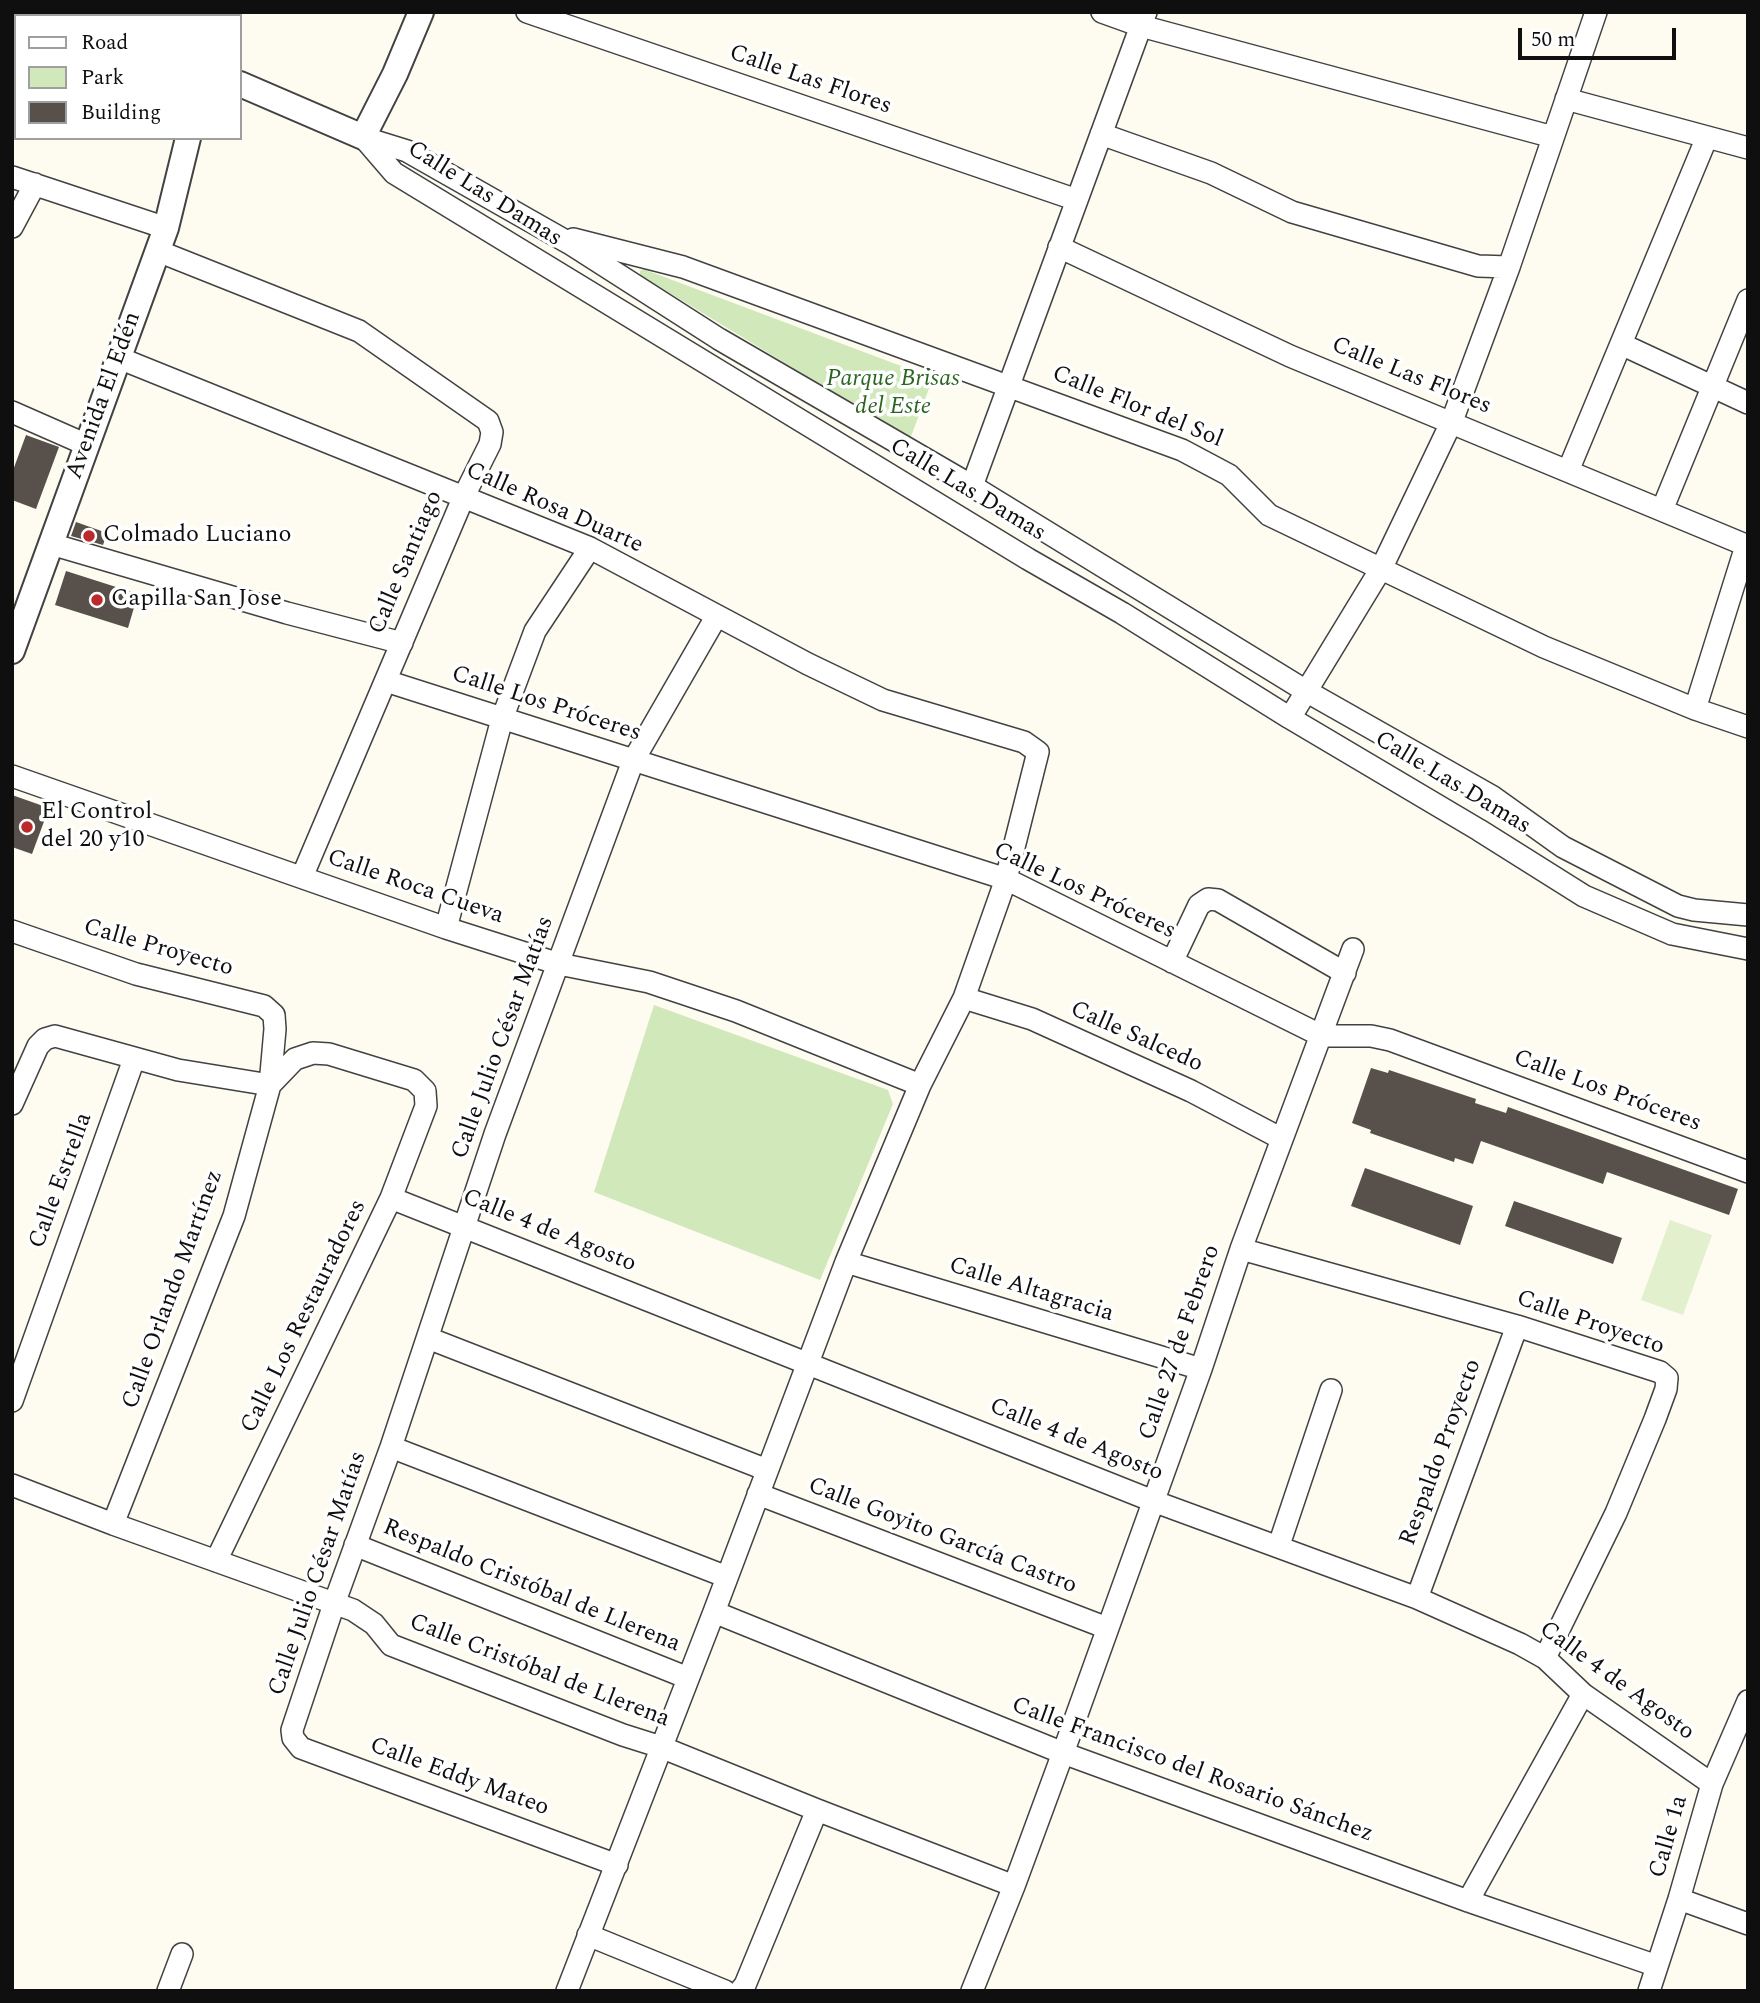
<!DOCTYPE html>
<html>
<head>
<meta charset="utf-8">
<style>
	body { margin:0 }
	#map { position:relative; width:1760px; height:2003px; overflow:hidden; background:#fefcf1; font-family:Spectral,serif }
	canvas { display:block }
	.frame { position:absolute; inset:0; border:14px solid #0f0f0f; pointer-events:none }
	.legend { position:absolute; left:14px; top:14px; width:228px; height:126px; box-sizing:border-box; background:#fff; border:2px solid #9f9f9f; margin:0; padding:9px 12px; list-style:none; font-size:21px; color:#0f0f0f }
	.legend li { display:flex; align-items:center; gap:14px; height:35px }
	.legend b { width:35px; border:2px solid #9f9f9f }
	.scale { position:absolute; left:1518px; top:28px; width:158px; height:32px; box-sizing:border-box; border:4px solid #0f0f0f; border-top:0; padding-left:9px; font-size:21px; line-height:24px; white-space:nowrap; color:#0f0f0f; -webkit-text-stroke:5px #fff; paint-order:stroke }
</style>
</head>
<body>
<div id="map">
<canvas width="1760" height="2003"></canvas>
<div class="frame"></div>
<ul class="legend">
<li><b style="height:9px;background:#fff"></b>Road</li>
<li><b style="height:19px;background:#d1e8bb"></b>Park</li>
<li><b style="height:19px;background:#57504b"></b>Building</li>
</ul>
<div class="scale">50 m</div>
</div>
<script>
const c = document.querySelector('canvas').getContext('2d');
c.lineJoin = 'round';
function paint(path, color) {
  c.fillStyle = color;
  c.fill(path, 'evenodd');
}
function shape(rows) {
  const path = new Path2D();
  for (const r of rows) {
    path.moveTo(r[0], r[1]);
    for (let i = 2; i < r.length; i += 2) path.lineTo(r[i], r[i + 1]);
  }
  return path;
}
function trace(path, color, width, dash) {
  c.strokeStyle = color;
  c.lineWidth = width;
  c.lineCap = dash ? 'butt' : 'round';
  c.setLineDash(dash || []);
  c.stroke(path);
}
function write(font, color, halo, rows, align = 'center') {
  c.font = font + ' Spectral,serif';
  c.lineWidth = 7;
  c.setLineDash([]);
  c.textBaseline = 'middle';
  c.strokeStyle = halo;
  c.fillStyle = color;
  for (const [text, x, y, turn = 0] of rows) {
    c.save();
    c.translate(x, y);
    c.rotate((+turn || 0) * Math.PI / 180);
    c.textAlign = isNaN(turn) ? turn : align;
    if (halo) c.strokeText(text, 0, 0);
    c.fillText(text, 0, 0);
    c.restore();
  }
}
const green = shape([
	[643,269,933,378,910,439,640,275,640,271],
	[654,1005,888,1090,893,1104,820,1280,594,1192]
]);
const pitch = shape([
	[1670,1220,1712,1235,1683,1315,1641,1300]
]);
const building = shape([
	[26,435,59,447,36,509,12,500,12,473],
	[76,522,107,533,103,545,71,536],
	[66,571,138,594,128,628,55,605],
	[12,795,49,808,32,854,12,847],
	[1371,1068,1388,1073,1389,1070,1476,1099,1475,1103,1506,1113,1508,1107,1738,1189,1729,1215,1607,1172,1603,1184,1481,1141,1473,1164,1455,1158,1454,1162,1370,1133,1371,1130,1352,1123],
	[1365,1168,1473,1206,1460,1245,1351,1206],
	[1514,1201,1622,1238,1613,1264,1505,1226]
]);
const minor = shape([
	[25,12,36,16],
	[527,12,1077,200],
	[1102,12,1141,26,1553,137],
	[220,16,221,12],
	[1566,99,1748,148],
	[1101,134,1211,173,1292,212,1478,266,1509,267],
	[363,137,394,173,1028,559,1122,613,1290,718,1479,830,1584,896,1672,934,1748,949],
	[365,138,407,151,569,243,719,339,972,486,1306,691,1493,797,1563,847,1678,906,1694,910,1748,915],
	[12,177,166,228],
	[12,227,35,184],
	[573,239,683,267,1182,450,1229,475,1269,515,1544,647,1695,709,1748,727],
	[1059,247,1290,356,1748,546],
	[158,251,359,331,488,421,492,432,490,444,464,496,302,877],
	[1621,344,1748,403],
	[119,358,590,548,808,664,883,700,1024,742,1038,752,1006,879,964,998,920,1085,846,1262,714,1612,567,1991],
	[12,412,87,445],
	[1568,471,1707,137],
	[972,486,1146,12],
	[1662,510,1748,300],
	[51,544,287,613,402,643],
	[386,681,1006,879,1322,1036,1371,1036,1390,1040,1748,1172],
	[1695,709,1746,546],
	[1290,718,1382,567,1452,421,1509,267,1596,12],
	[12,776,446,928,559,964,649,982,736,1011,920,1085],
	[446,928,502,719,535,631,590,548],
	[12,931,136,974,264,1006,274,1015,275,1029,270,1085,234,1216,113,1524],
	[1172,962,1199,905,1208,899,1218,900,1345,973],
	[964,998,1032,1019,1191,1091,1282,1139],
	[12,1104,38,1046,45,1039,55,1036,178,1070,270,1085,295,1059,313,1053,329,1054,414,1080,425,1091,426,1106,391,1198,216,1561],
	[391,1198,1153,1501,1417,1598,1520,1644,1545,1658,1583,1694,1712,1784],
	[1241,1249,1517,1326,1660,1372,1667,1378,1666,1389,1655,1419,1616,1513,1545,1658],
	[846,1262,1201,1369],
	[428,1338,767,1470],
	[12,1401,134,1059],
	[391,1447,727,1577],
	[12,1485,113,1524,353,1610,374,1624,391,1645,623,1735,661,1747,817,1810,1014,1886],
	[758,1494,1107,1628],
	[355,1545,688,1678],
	[1279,1545,1331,1390],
	[1417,1598,1517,1326],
	[714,1612,1063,1753,1468,1901,1657,1966],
	[617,1865,301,1748,293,1738,292,1730,334,1604,391,1447,495,1134,633,761,716,617],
	[1679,1899,1748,1924],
	[1468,1901,1583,1694],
	[588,1935,725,1991],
	[168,1991,182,1954],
	[740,1991,745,1985,817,1810],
	[972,1991,1014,1886,1063,1753,1201,1369,1241,1249,1353,949],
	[1649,1991,1679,1899,1712,1784,1748,1701]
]);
const tertiary = shape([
	[240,84,363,137,395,74,421,12],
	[12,651,166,228,188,138]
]);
const markers = [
	[89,536,7,"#bb2b2d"],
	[97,600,7,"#bb2b2d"],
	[27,827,7,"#bb2b2d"]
];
const streetNames = [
	["Calle Las Flores",810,81,19],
	["Calle Las Damas",484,195,32],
	["Calle Las Flores",1411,377,22],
	["Avenida El Edén",105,396,-70],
	["Calle Flor del Sol",1137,408,22],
	["Calle Las Damas",967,491,31],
	["Calle Rosa Duarte",554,509,24],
	["Calle Santiago",407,563,-67],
	["Calle Los Próceres",546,705,18],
	["Calle Las Damas",1452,784,31],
	["Calle Roca Cueva",415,888,19],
	["Calle Los Próceres",1084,892,25],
	["Calle Proyecto",158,949,16],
	["Calle Julio César Matías",504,1038,-70],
	["Calle Salcedo",1136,1038,24],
	["Calle Los Próceres",1607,1092,20],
	["Calle Estrella",62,1181,-70],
	["Calle 4 de Agosto",549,1232,22],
	["Calle Orlando Martínez",174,1290,-70],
	["Calle Altagracia",1031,1291,17],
	["Calle Los Restauradores",305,1317,-64],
	["Calle Proyecto",1590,1324,19],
	["Calle 27 de Febrero",1181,1343,-71],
	["Calle 4 de Agosto",1076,1441,22],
	["Respaldo Proyecto",1442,1453,-70],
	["Calle Goyito García Castro",942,1537,21],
	["Calle Julio César Matías",319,1574,-71],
	["Respaldo Cristóbal de Llerena",531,1587,22],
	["Calle Cristóbal de Llerena",539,1672,21],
	["Calle 4 de Agosto",1616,1682,36],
	["Calle Francisco del Rosario Sánchez",1192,1771,20],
	["Calle Eddy Mateo",459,1778,20],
	["Calle 1a",1670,1837,-74]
];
const parkNames = [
	["Parque Brisas",893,380],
	["del Este",893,408]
];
const poiNames = [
	["Colmado Luciano",103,536],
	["Capilla San Jose",111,600],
	["El Control",41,813],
	["del 20 y10",41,841]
];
paint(green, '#d1e8bb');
paint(pitch, '#e2f0cd');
paint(building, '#57504b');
trace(minor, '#424242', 24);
trace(tertiary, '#424242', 28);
trace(minor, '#fff', 21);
trace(tertiary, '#fff', 24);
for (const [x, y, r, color] of markers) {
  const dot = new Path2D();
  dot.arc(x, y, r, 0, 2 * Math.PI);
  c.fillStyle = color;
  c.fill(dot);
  trace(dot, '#fff', 2.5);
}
write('24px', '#0f0f0f', '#fff', streetNames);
write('italic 24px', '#2c6521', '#fff', parkNames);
write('24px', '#0f0f0f', '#fff', poiNames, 'left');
</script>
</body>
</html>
